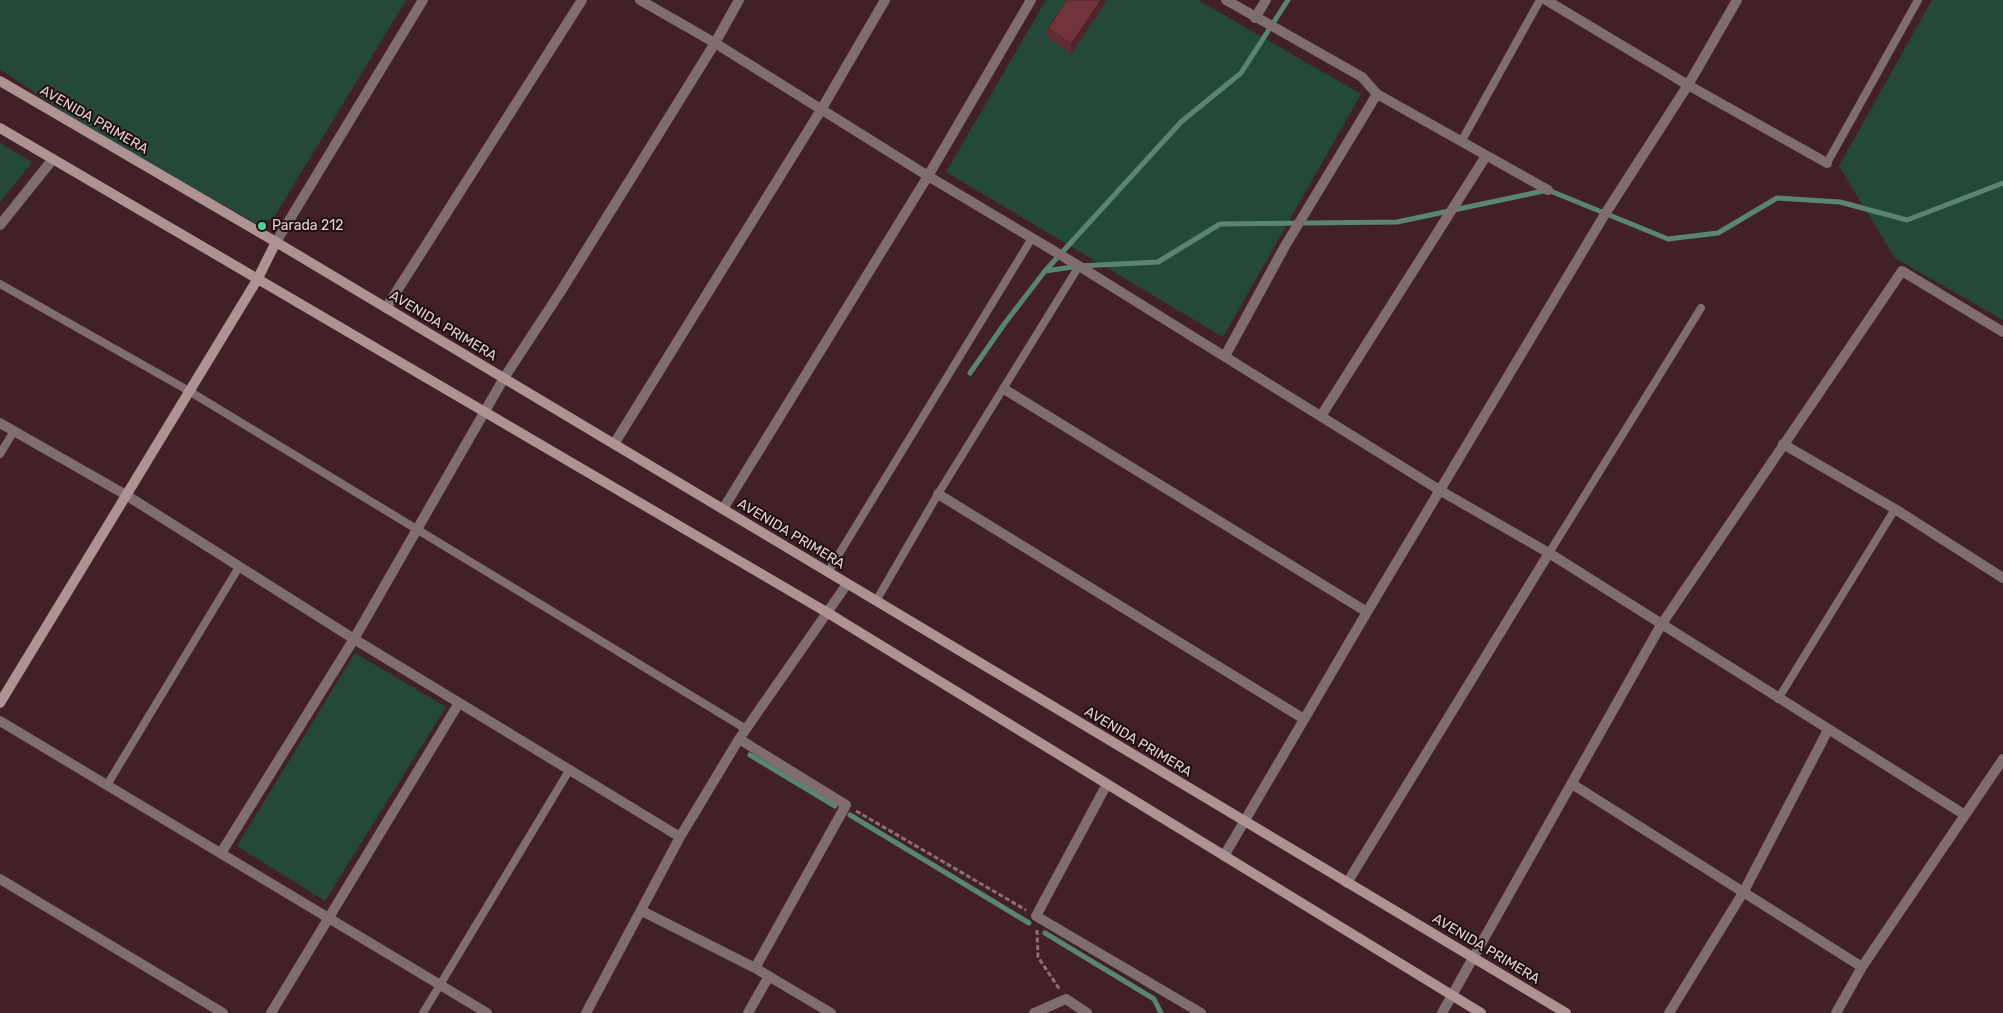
<!DOCTYPE html>
<html>
<head>
<meta charset="utf-8">
<style>
	body { margin:0 }
	canvas { display:block; background:#412125 }
</style>
</head>
<body>
<canvas width="2003" height="1013"></canvas>
<script>
const c = document.querySelector('canvas').getContext('2d');
c.lineJoin = 'round';
function paint(path, color) {
  c.fillStyle = color;
  c.fill(path, 'evenodd');
}
function shape(rows) {
  const path = new Path2D();
  for (const r of rows) {
    path.moveTo(r[0], r[1]);
    for (let i = 2; i < r.length; i += 2) path.lineTo(r[i], r[i + 1]);
  }
  return path;
}
function trace(path, color, width, dash) {
  c.strokeStyle = color;
  c.lineWidth = width;
  c.lineCap = dash ? 'butt' : 'round';
  c.setLineDash(dash || []);
  c.stroke(path);
}
function write(font, color, halo, rows, align = 'center') {
  c.font = font + ' Rubik,sans-serif';
  c.lineWidth = 4;
  c.setLineDash([]);
  c.textBaseline = 'middle';
  c.strokeStyle = halo;
  c.fillStyle = color;
  for (const [text, x, y, turn = 0] of rows) {
    c.save();
    c.translate(x, y);
    c.rotate((+turn || 0) * Math.PI / 180);
    c.textAlign = isNaN(turn) ? turn : align;
    if (halo) c.strokeText(text, 0, 0);
    c.fillText(text, 0, 0);
    c.restore();
  }
}
const green = shape([
	[0,0,406,0,273,219,255,223,92,131,0,69],
	[1046,0,1198,0,1361,94,1223,337,946,172],
	[1932,0,2003,0,2003,320,1895,258,1839,166],
	[0,143,32,162,0,202],
	[355,653,446,707,325,901,237,846]
]);
const stream = shape([
	[1045,271,1181,122,1241,73,1288,0],
	[970,373,1005,323,1045,271,1079,266,1158,262,1220,224,1397,222,1548,190,1668,239,1718,233,1777,198,1840,202,1907,220,2003,183],
	[750,755,835,806],
	[850,815,1029,923],
	[1045,933,1154,999,1161,1013]
]);
const path = shape([
	[856,811,1026,910],
	[1037,930,1038,957,1060,990]
]);
const lane = shape([
	[1461,142,1540,0],
	[1827,163,1918,0],
	[0,284,189,391,746,729],
	[0,454,14,431],
	[1549,553,1701,308],
	[828,572,1032,238],
	[876,601,938,494,1079,266],
	[1778,699,1895,509],
	[107,785,239,567],
	[423,1013,570,769]
]);
const street = shape([
	[640,0,715,43,928,176,1079,266,1441,491,1549,553,1965,815],
	[1226,0,1362,77,1377,94,1548,190],
	[1546,0,1688,85,1827,163],
	[1255,18,1266,0],
	[0,225,53,159],
	[276,242,423,0],
	[386,308,582,0],
	[1225,356,1285,246,1377,94],
	[1004,389,1367,612],
	[1321,416,1486,156],
	[0,423,126,495,354,639,680,837],
	[614,444,821,110,885,0],
	[1783,444,1895,509,2003,578],
	[938,494,1304,719],
	[723,509,928,176,1031,0],
	[0,721,487,1013],
	[739,739,846,805,755,968],
	[1107,784,1036,916,1201,1013],
	[1572,784,1862,967],
	[221,853,354,639,504,378,561,291,715,43,739,0],
	[1224,856,1367,612,1605,214,1688,85,1737,0],
	[0,879,223,1013],
	[1347,883,1549,553],
	[642,911,755,968,831,1013],
	[271,1013,459,703],
	[586,1013,680,837,739,739,847,584],
	[748,1013,769,976],
	[1034,1013,1066,999,1087,1013],
	[1442,1013,1661,625,1902,271,2003,332],
	[1669,1013,1744,891,1828,730],
	[1836,1013,1862,967,2003,759]
]);
const secondary = shape([
	[0,81,276,242,1566,1013],
	[0,128,828,613,1481,1013],
	[0,703,257,280,276,242]
]);
const wall = shape([
	[1106,0,1106,2,1071,54,1048,38,1048,28]
]);
const shadedWall = shape([
	[1101,0,1106,0,1106,2,1071,54,1071,44]
]);
const building = shape([
	[1067,0,1101,0,1071,44,1048,28,1067,0]
]);
const markers = [
	[262,226,5,"#4cd49b"]
];
const streetNames = [
	["AVENIDA PRIMERA",94,120,30],
	["AVENIDA PRIMERA",443,326,31],
	["AVENIDA PRIMERA",791,534,31],
	["AVENIDA PRIMERA",1138,742,31],
	["AVENIDA PRIMERA",1486,949,31]
];
const poiNames = [
	["Parada 212",272,226]
];
paint(green, '#244938');
trace(stream, '#5a8572', 5);
trace(path, '#8b6f72', 3, [5, 2.5]);
trace(lane, '#7f6d6f', 8);
trace(street, '#7f6d6f', 10);
trace(secondary, '#ae9294', 10);
paint(wall, '#612d34');
paint(shadedWall, '#4f242b');
paint(building, '#71343d');
trace(building, '#4f242b', 1);
for (const [x, y, r, color] of markers) {
  const dot = new Path2D();
  dot.arc(x, y, r, 0, 2 * Math.PI);
  c.fillStyle = color;
  c.fill(dot);
  trace(dot, '#1e0f11', 2);
}
write('14px', '#e4ced0', '#1e0f11', streetNames);
write('14px', '#e4ced0', '#1e0f11', poiNames, 'left');
</script>
</body>
</html>
